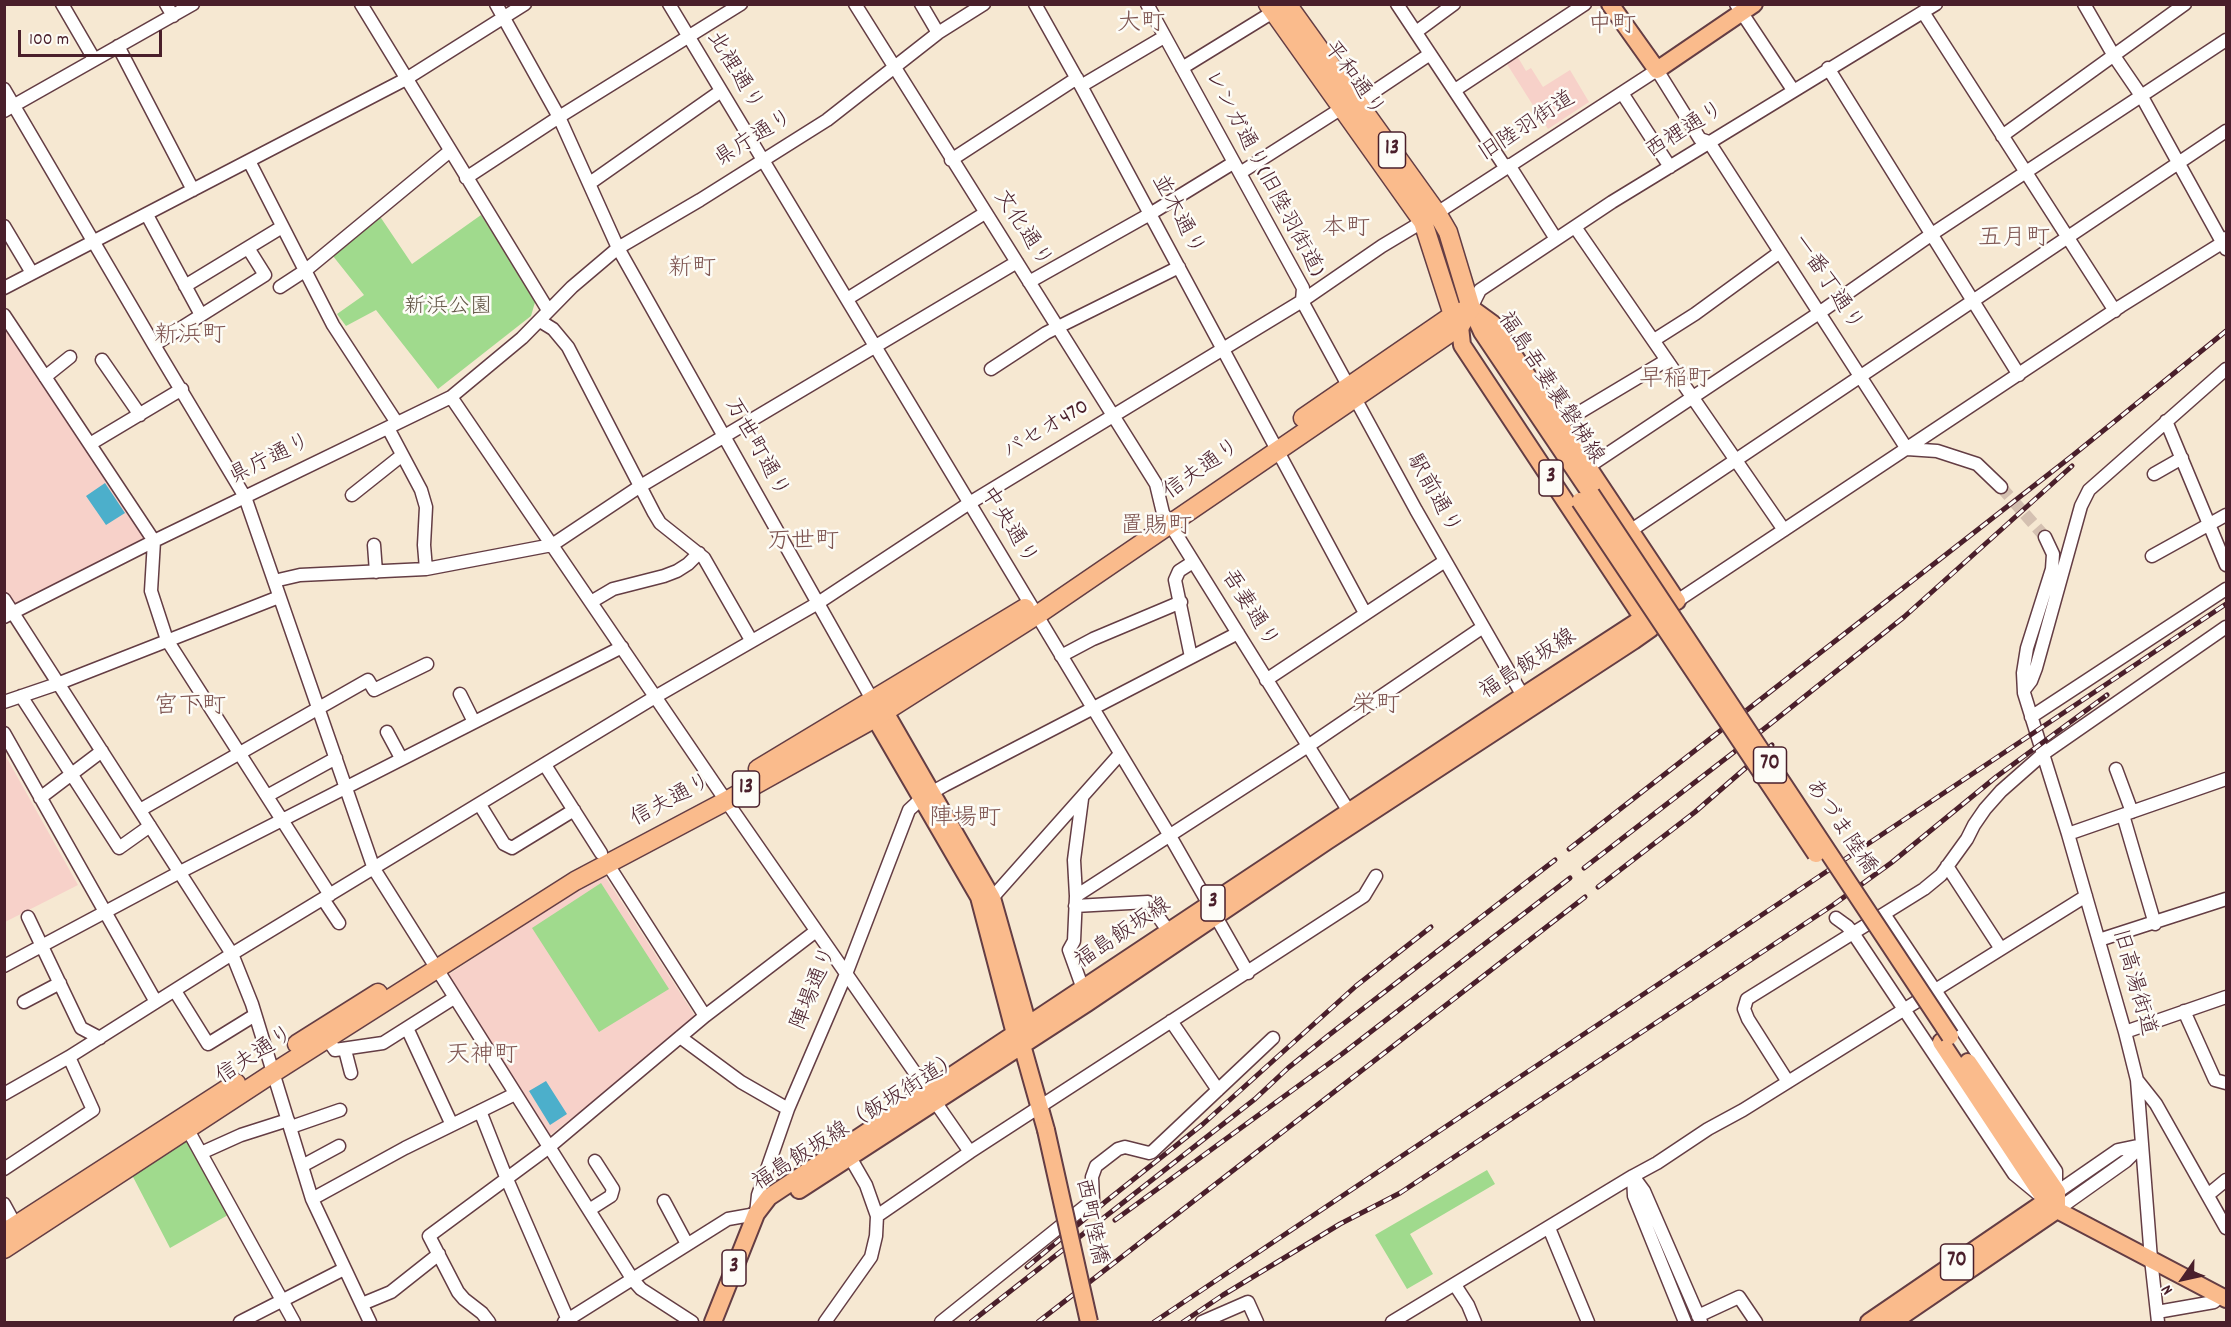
<!DOCTYPE html>
<html>
<head>
<meta charset="utf-8">
<style>
	body { margin:0 }
	#map { position:relative; width:2231px; height:1327px; overflow:hidden; background:#f6e8d2; font-family:Dekko,sans-serif }
	canvas { display:block }
	.frame { position:absolute; inset:0; border:6px solid #4a1f2b; pointer-events:none }
	.north { position:absolute; left:2153px; top:1249px; width:60px; height:60px; -webkit-text-stroke:4px #fdfcf7; paint-order:stroke; rotate:236deg; font-size:16px; font-weight:700; line-height:24px; text-align:center; color:#4a1f2b }
	.north::after { content:''; display:block; margin:auto; width:21px; height:27px; background:#4a1f2b; clip-path:polygon(50% 0,100% 100%,50% 72%,0 100%) }
	.scale { position:absolute; left:18px; top:30px; width:144px; height:27px; box-sizing:border-box; border:3px solid #4a1f2b; border-top:0; padding-left:8px; font-size:18px; line-height:21px; white-space:nowrap; color:#4a1f2b; -webkit-text-stroke:4px #fdfcf7; paint-order:stroke }
</style>
</head>
<body>
<div id="map">
<canvas width="2231" height="1327"></canvas>
<div class="frame"></div>
<div class="north">N</div>
<div class="scale">100 m</div>
</div>
<script>
const c = document.querySelector('canvas').getContext('2d');
c.lineJoin = 'round';
function paint(path, color) {
  c.fillStyle = color;
  c.fill(path, 'evenodd');
}
function shape(rows) {
  const path = new Path2D();
  for (const r of rows) {
    path.moveTo(r[0], r[1]);
    for (let i = 2; i < r.length; i += 2) path.lineTo(r[i], r[i + 1]);
  }
  return path;
}
function trace(path, color, width, dash) {
  c.strokeStyle = color;
  c.lineWidth = width;
  c.lineCap = dash ? 'butt' : 'round';
  c.setLineDash(dash || []);
  c.stroke(path);
}
function write(font, color, halo, rows, align = 'center') {
  c.font = font + ' Dekko,"Klee One",sans-serif';
  c.lineWidth = 5;
  c.setLineDash([]);
  c.textBaseline = 'middle';
  c.strokeStyle = halo;
  c.fillStyle = color;
  for (const [text, x, y, turn = 0] of rows) {
    c.save();
    c.translate(x, y);
    c.rotate((+turn || 0) * Math.PI / 180);
    c.textAlign = isNaN(turn) ? turn : align;
    if (halo) c.strokeText(text, 0, 0);
    c.fillText(text, 0, 0);
    c.restore();
  }
}
const built = shape([
	[1516,54,1526,71,1531,68,1543,87,1570,70,1589,102,1548,129,1505,61],
	[5,315,154,541,12,613,5,599],
	[4,753,78,885,5,922,4,922],
	[603,873,697,1019,549,1136,448,975]
]);
const green = shape([
	[377,212,412,264,481,215,536,299,531,316,438,389,376,310,346,326,337,314,364,295,329,251],
	[601,883,669,989,599,1032,532,928],
	[188,1139,228,1215,170,1248,132,1175],
	[1487,1170,1495,1184,1410,1234,1433,1274,1407,1289,1375,1235]
]);
const water = shape([
	[105,483,125,513,106,525,86,496],
	[546,1081,567,1114,550,1125,529,1091]
]);
const minorTunnel = shape([
	[2001,487,2045,537]
]);
const minor = shape([
	[62,4,94,59],
	[166,4,173,16],
	[361,4,548,310],
	[496,4,559,117,618,248,873,701],
	[669,4,1170,836,1248,973],
	[855,4,1156,484,1163,513,1353,818],
	[921,4,938,33],
	[1035,4,1081,86,1365,613],
	[1147,4,1303,288,1302,301],
	[1397,4,1505,167],
	[1736,4,1793,90],
	[2084,4,2114,56,2142,97,2226,249],
	[1923,12,2115,311],
	[1416,32,1454,4],
	[118,46,193,190],
	[1182,68,1273,12],
	[1828,68,2019,375],
	[1081,86,1164,37],
	[4,89,154,345,245,497,374,869,633,1280,641,1289,692,1322],
	[1455,90,1585,4],
	[1622,93,1670,167],
	[1357,103,1430,54],
	[4,111,193,4],
	[2002,136,2185,4],
	[1709,142,1907,449],
	[951,160,1077,78],
	[249,161,333,325,397,423],
	[1509,165,1556,239],
	[1240,173,1342,108],
	[466,178,559,117,741,4],
	[590,183,721,91],
	[147,215,201,315],
	[4,226,32,273],
	[1575,227,1784,530],
	[1029,282,1150,214,1233,163],
	[185,286,282,227],
	[280,287,306,270,450,151],
	[4,288,406,79,525,4],
	[847,299,985,213],
	[1302,301,1416,510,1527,703],
	[1471,308,1480,290,1612,202,1936,4],
	[4,315,154,541,151,591,167,640,330,895],
	[540,321,553,329,568,347,654,513,660,523,704,558,751,640],
	[1654,340,1695,314,1780,252],
	[154,345,265,275,248,248],
	[102,360,140,415],
	[991,369,1046,333,1179,267],
	[45,377,70,357],
	[451,397,720,792,970,1152],
	[2166,421,2226,565],
	[1560,424,1667,360],
	[388,428,421,490,426,507,424,545,426,569],
	[90,444,182,389],
	[1907,449,1937,451,1977,464,2001,487],
	[1588,467,1819,313,1932,234,2226,40],
	[2154,474,2182,458],
	[352,495,401,456],
	[1630,531,2226,131],
	[2045,537,2053,554,2052,569,2027,648,2023,673,2024,693,2068,834,2125,1032,2137,1080,2151,1259,2158,1322],
	[374,545,376,572],
	[2152,556,2226,515],
	[274,581,300,575,426,569,552,545,639,487,1017,262],
	[4,599,232,954,252,1004,312,1199,370,1322],
	[1677,601,2121,306,2222,243,2226,238],
	[591,602,613,589,664,576,677,571,688,564,699,553],
	[4,617,154,541,451,397,522,338,572,287,618,248,700,200,827,120,938,33,984,4],
	[1061,656,1093,639,1181,602],
	[1191,657,1175,580,1179,571,1193,562],
	[1266,680,1445,561],
	[2024,690,2031,681,2036,668,2081,506,2089,490,2226,369],
	[460,694,474,722],
	[21,696,119,848,150,826],
	[4,702,57,684,279,597],
	[2031,717,2226,589],
	[387,732,401,758],
	[4,733,156,1002],
	[545,765,601,853],
	[2116,769,2132,812],
	[267,796,336,758],
	[40,798,102,751],
	[1082,799,1074,860,1076,896,1074,941,1069,950,1083,989],
	[480,805,504,844,512,848,574,810],
	[140,810,368,680,374,690,427,664],
	[2123,815,2155,924],
	[2068,834,2226,779],
	[607,863,705,1016],
	[1947,866,2001,949],
	[1076,896,1308,746,1483,627],
	[992,898,1120,754],
	[323,899,339,923],
	[1075,906,1148,902,1169,932],
	[1884,914,2056,1171,2056,1191],
	[28,917,81,1028,100,1038],
	[1836,918,1847,926,1853,933,2014,1174,2037,1193],
	[2099,940,2226,899],
	[4,966,180,872,622,647],
	[175,991,208,1044,255,1015],
	[24,1002,60,983],
	[2184,1011,2215,1080,2226,1083],
	[1171,1021,1218,1090],
	[407,1028,452,1125],
	[2125,1032,2226,997],
	[680,1037,741,1082,788,1109],
	[328,1040,335,1050,383,1043,454,998],
	[345,1050,351,1073],
	[2137,1080,2156,1104,2226,1228],
	[1788,1082,1748,1019,1744,1009,1747,999,1924,889,1941,875,1967,839,1974,825,1985,809,2001,791,2043,754,2226,627],
	[4,1094,69,1057,232,954,655,697,818,603,968,504,1302,301,1382,246,1437,213,1657,70,1700,139,1709,142],
	[480,1111,506,1177,568,1320],
	[291,1127,340,1110],
	[188,1130,294,1322],
	[201,1153,241,1135,288,1120],
	[302,1166,339,1146],
	[4,1169,93,1110,69,1057],
	[1633,1176,1644,1191,1701,1322],
	[1633,1176,1634,1196,1685,1322],
	[2209,1194,2226,1180],
	[2050,1197,2118,1150,2142,1145],
	[312,1199,405,1148,515,1094],
	[664,1201,687,1244],
	[4,1204,16,1226],
	[589,1210,611,1196,613,1189,595,1161],
	[2057,1210,2126,1161,2141,1146],
	[877,1216,970,1152,1364,896,1376,876],
	[1549,1228,1588,1322],
	[1455,1285,1468,1305,1475,1322],
	[362,1304,391,1292,439,1254],
	[2157,1312,2214,1302,2220,1296],
	[1698,1316,1739,1297,1756,1322],
	[240,1322,344,1269],
	[489,1322,482,1313,464,1299,458,1292,429,1236,548,1148,705,1016,816,931],
	[564,1322,728,1219,756,1214,758,1195,788,1109,846,974,909,810,922,798,945,785,1238,633],
	[825,1322,871,1257,876,1236,877,1216,866,1185,847,1152],
	[941,1322,1093,1200,1092,1177,1096,1166,1118,1149,1125,1147,1149,1153,1152,1152,1273,1038],
	[1202,1322,1248,1302,1257,1322],
	[1392,1322,1633,1176,1657,1163,1708,1129,1743,1110,2086,896]
]);
const major = shape([
	[1610,4,1657,70,1754,4],
	[1471,308,1493,324,1677,601],
	[1473,312,1482,332,1591,494],
	[1460,326,1462,345,1648,626],
	[876,704,885,712,992,898,1028,1025,1025,1036],
	[873,705,875,718,979,897,1015,1034,1022,1045,1046,1130],
	[1941,1042,2046,1201,2057,1210,2226,1299],
	[1968,1062,2057,1192,2057,1210],
	[799,1190,1087,1003,1327,841,1633,641,1650,629,1668,610],
	[713,1322,756,1214,769,1197,1523,696,1643,618,1677,601],
	[1869,1322,2046,1201],
	[1893,1322,2057,1210]
]);
const highway = shape([
	[1268,4,1423,222,1453,315],
	[1287,4,1437,213,1448,232,1471,308],
	[1303,418,1453,315,1471,308],
	[758,769,1025,608],
	[297,1044,378,993],
	[4,1233,236,1083],
	[4,1249,273,1073,575,881,726,801,875,718,1037,615,1441,339,1460,326,1471,308]
]);
const rail = shape([
	[1569,849,2072,456,2226,331],
	[1584,868,1769,725,1904,617,2072,466],
	[1598,887,1695,812,1772,745],
	[1115,1220,1342,1054,1570,878],
	[1027,1267,1105,1202,1203,1124,1356,986,1431,927],
	[971,1322,1255,1099,1288,1068,1329,1035,1555,860],
	[1038,1322,1585,897],
	[1154,1322,2226,604],
	[1183,1322,1223,1295,1340,1224,1400,1193,1833,905,1891,863,1996,777,2107,695]
]);
const majorBridge = shape([
	[1591,494,1950,1036],
	[1580,501,1816,854],
	[1046,1130,1089,1322]
]);
const shields = [
	[1392,150,27],
	[1551,478,24],
	[1770,765,33],
	[746,789,27],
	[1213,903,24],
	[1957,1262,33],
	[734,1268,24]
];
const shieldNames = [
	["13",1392,150],
	["3",1551,478],
	["70",1770,765],
	["13",746,789],
	["3",1213,903],
	["70",1957,1262],
	["3",734,1268]
];
const streetNames = [
	["北裡通り",733,72,59],
	["平和通り",1352,80,54],
	["旧陸羽街道",1528,128,-33],
	["西裡通り",1686,132,-32],
	["県庁通り",755,140,-32],
	["レンガ通り(旧陸羽街道)",1262,174,62],
	["並木通り",1176,216,62],
	["文化通り",1021,230,57],
	["一番丁通り",1826,284,57],
	["福島吾妻裏磐梯線",1549,389,57],
	["パセオ470",1047,431,-31],
	["万世町通り",755,449,61],
	["県庁通り",271,461,-26],
	["信夫通り",1203,471,-35],
	["駅前通り",1432,495,61],
	["中央通り",1007,527,58],
	["吾妻通り",1248,610,58],
	["福島飯坂線",1529,666,-33],
	["信夫通り",672,802,-28],
	["あづま陸橋",1839,828,56],
	["福島飯坂線",1124,935,-34],
	["旧高湯街道",2132,983,74],
	["陣場通り",816,989,-68],
	["信夫通り",256,1057,-33],
	["福島飯坂線（飯坂街道）",858,1123,-32],
	["西町陸橋",1089,1222,78]
];
const parkNames = [
	["新浜公園",448,309]
];
const neighbourhoodNames = [
	["大町",1141,26],
	["中町",1612,28],
	["本町",1346,231],
	["五月町",2014,241],
	["新町",692,271],
	["新浜町",190,338],
	["早稲町",1675,382],
	["置賜町",1156,529],
	["万世町",803,544],
	["栄町",1376,708],
	["宮下町",190,709],
	["陣場町",965,821],
	["天神町",482,1058]
];
paint(built, '#f7d1c9');
paint(green, '#a0da8d');
paint(water, '#4cafcb');
trace(minorTunnel, '#d4c0b1', 12, [12, 6]);
trace(minor, '#643d44', 15);
trace(major, '#643d44', 20);
trace(highway, '#643d44', 21);
trace(minor, '#fff', 12);
trace(major, '#fabb8c', 16);
trace(highway, '#fabb8c', 18);
trace(rail, '#4a1f2b', 5);
trace(rail, '#fdfcf7', 3, [9]);
trace(majorBridge, '#643d44', 20, []);
trace(majorBridge, '#fabb8c', 16);
for (const [x, y, w] of shields) {
  const box = new Path2D();
  box.roundRect(x - w / 2, y - 18, w, 36, 4.5);
  c.fillStyle = '#fdfcf7';
  c.fill(box);
  trace(box, '#4a1f2b', 1.5);
}
write('bold 21px', '#4a1f2b', null, shieldNames);
write('22px', '#4a1f2b', '#fdfcf7', streetNames);
write('22px', '#645748', '#fdfcf7', parkNames);
write('24px', '#7f5652', '#fdfcf7', neighbourhoodNames);
</script>
</body>
</html>
